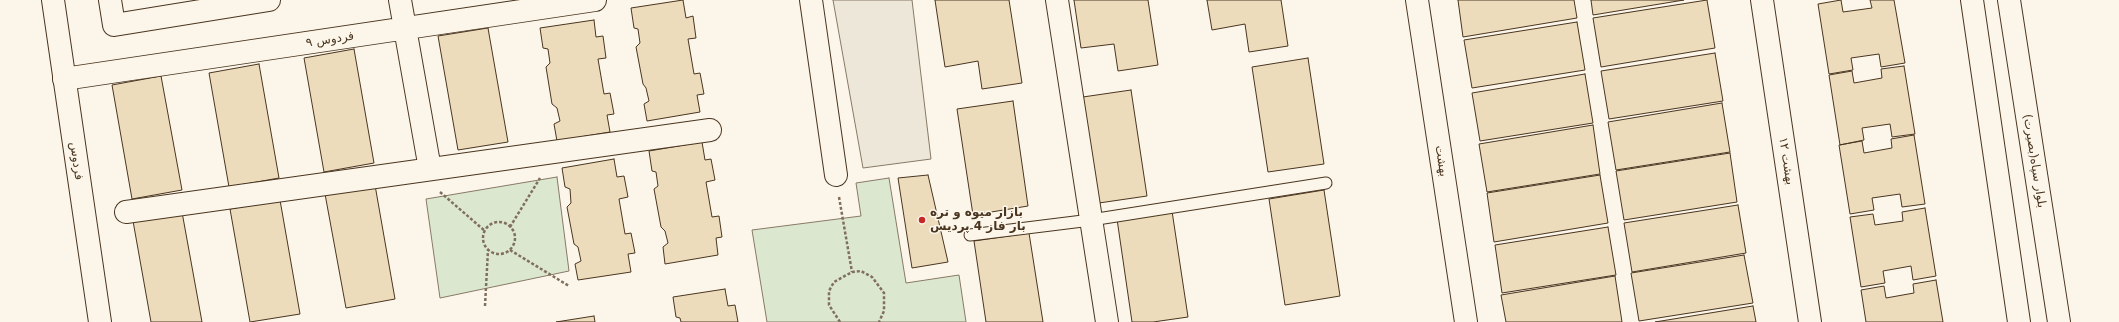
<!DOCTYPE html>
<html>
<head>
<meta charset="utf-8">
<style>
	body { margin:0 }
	canvas { display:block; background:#fbf6e9 }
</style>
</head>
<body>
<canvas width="2119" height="322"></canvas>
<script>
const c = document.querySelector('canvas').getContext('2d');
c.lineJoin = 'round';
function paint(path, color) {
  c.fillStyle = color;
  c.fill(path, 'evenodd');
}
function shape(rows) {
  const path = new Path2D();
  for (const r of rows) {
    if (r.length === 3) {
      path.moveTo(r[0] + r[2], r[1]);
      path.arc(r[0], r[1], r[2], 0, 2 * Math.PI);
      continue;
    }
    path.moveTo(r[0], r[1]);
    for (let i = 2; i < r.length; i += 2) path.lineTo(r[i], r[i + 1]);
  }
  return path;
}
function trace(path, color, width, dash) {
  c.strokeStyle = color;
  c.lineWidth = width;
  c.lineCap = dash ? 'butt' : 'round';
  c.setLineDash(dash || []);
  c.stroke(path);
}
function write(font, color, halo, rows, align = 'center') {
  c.font = font + ' "DejaVu Sans","Noto Sans Arabic",sans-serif';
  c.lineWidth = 3;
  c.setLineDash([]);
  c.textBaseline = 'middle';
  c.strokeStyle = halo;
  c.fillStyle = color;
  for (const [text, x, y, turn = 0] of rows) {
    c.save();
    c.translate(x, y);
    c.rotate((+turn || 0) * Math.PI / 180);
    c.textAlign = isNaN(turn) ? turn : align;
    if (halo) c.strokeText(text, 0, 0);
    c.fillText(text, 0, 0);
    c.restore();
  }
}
const green = shape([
	[557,177,569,271,440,298,426,199,557,177],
	[889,178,906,283,959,275,966,322,767,322,752,230,861,216,856,183,889,178]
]);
const parking = shape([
	[833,0,912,0,931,159,863,168,833,0]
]);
const building = shape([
	[683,0,686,18,693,16,696,38,688,39,694,74,700,73,704,94,697,95,700,112,647,121,644,104,649,101,646,88,643,84,636,47,640,43,638,29,634,28,631,8,683,0],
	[935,0,1009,0,1022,83,982,89,978,61,945,67,935,0],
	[1074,0,1148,0,1158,65,1118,71,1114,44,1081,48,1074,0],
	[1207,0,1281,0,1288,46,1249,52,1245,24,1212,30,1207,0],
	[1458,0,1574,0,1577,18,1463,37,1458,0],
	[1591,0,1684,0,1593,15,1591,0],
	[1707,0,1715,48,1601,67,1593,18,1707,0],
	[1841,0,1843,12,1872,8,1870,0,1894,0,1905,63,1881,67,1879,54,1851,58,1853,70,1829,74,1818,4,1841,0],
	[594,20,596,37,603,36,606,58,598,59,604,94,610,93,614,114,607,115,610,132,557,141,554,124,560,121,557,108,552,104,546,67,550,63,548,49,543,48,540,28,594,20],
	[1577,22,1585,70,1472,88,1464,40,1577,22],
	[488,28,508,142,458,150,438,36,488,28],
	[354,49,374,163,324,172,304,58,354,49],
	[1715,53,1723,101,1609,119,1601,71,1715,53],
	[1308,58,1324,164,1268,172,1252,67,1308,58],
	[259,64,279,178,229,187,209,73,259,64],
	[1904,66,1915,134,1892,137,1890,124,1862,128,1864,140,1840,145,1829,75,1852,71,1854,83,1882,78,1881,69,1904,66],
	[1585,74,1593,123,1480,141,1472,93,1585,74],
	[161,76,182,190,132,199,112,85,161,76],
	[1131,90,1147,196,1092,204,1076,98,1131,90],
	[1013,101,1028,206,973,215,957,109,1013,101],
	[1722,103,1730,152,1616,170,1608,122,1722,103],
	[1593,125,1600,174,1487,192,1479,144,1593,125],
	[1914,135,1925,204,1902,207,1900,194,1872,198,1874,210,1850,214,1839,145,1862,141,1864,153,1892,148,1891,139,1914,135],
	[702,142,705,160,711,159,715,180,706,182,712,217,719,216,722,237,716,238,718,255,665,264,663,247,668,243,665,231,661,227,654,189,658,186,656,172,652,171,649,151,702,142],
	[1730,153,1737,202,1624,220,1616,171,1730,153],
	[614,159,617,177,624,176,628,197,619,199,625,234,631,233,635,253,628,254,631,272,578,280,575,264,581,261,578,247,574,244,567,207,571,203,570,189,565,187,562,168,614,159],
	[928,175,948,262,912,268,898,178,928,175],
	[1600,175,1608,223,1494,242,1487,193,1600,175],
	[375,185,395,299,346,308,325,194,375,185],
	[1324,190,1340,296,1285,305,1269,199,1324,190],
	[280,200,300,314,250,322,230,209,280,200],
	[1738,205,1746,253,1632,272,1624,223,1738,205],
	[1925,208,1936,276,1913,280,1911,266,1883,271,1885,283,1861,287,1850,217,1873,214,1875,225,1903,221,1902,212,1925,208],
	[1172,211,1188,317,1153,322,1132,322,1117,219,1172,211],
	[182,212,202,322,151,322,133,221,182,212],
	[1608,227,1616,275,1502,293,1495,245,1608,227],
	[1029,233,1043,322,986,322,974,241,1029,233],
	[1744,255,1753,303,1639,321,1631,273,1744,255],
	[1615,276,1622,322,1506,322,1501,295,1615,276],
	[1936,280,1943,322,1866,322,1861,290,1884,286,1886,298,1914,293,1913,284,1936,280],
	[725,289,728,306,735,305,738,322,681,322,680,318,676,317,673,297,725,289],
	[1753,306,1756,322,1655,322,1753,306],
	[594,316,595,322,556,322,594,316]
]);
const path = shape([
	[440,192,485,231],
	[839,197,852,272],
	[499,238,16],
	[510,227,540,178],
	[510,250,569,286],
	[485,306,488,250],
	[840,322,829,305,829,291,834,282,852,272,861,271,872,277,884,293,884,311,879,322]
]);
const lane = shape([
	[970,235,1091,220,1326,183]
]);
const street = shape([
	[110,0,114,25,269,0],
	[400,0,430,169],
	[811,0,836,175],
	[1057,0,1107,322],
	[1762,0,1810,322],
	[64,79,595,0],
	[126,212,710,130]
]);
const secondary = shape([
	[53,0,100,322],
	[1417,0,1466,322],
	[1972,0,2019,322],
	[2009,0,2059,322]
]);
const markers = [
	[922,220,4,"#c62828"]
];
const streetNames = [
	["فردوس ۹",330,40,-9],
	["فردوس",76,161,82],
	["بهشت",1441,161,81],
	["بهشت ۱۲",1786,161,81],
	["بلوار سپاه(بصیرت)",2034,161,81]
];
const poiNames = [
	["بازار میوه و تره",930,213],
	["بار فاز 4 پردیس",930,227]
];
paint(green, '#dce7d0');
trace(green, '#887966', 1);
paint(parking, '#ede7d9');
trace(parking, '#887966', 1);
paint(building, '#ecdcbc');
trace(building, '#4a3520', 1);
trace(lane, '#4a3520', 13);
trace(street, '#4a3520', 24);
trace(secondary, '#4a3520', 24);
trace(path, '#7f6f5c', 2.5, [3, 2]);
trace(lane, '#fbf6e9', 11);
trace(street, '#fbf6e9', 22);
trace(secondary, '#fbf6e9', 22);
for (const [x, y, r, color] of markers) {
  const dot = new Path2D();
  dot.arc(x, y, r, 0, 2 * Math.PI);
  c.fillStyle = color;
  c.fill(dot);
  trace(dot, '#fbf6e9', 1.5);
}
write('12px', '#4a3520', '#fbf6e9', streetNames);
write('bold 12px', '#4a3520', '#fbf6e9', poiNames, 'left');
</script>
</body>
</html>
